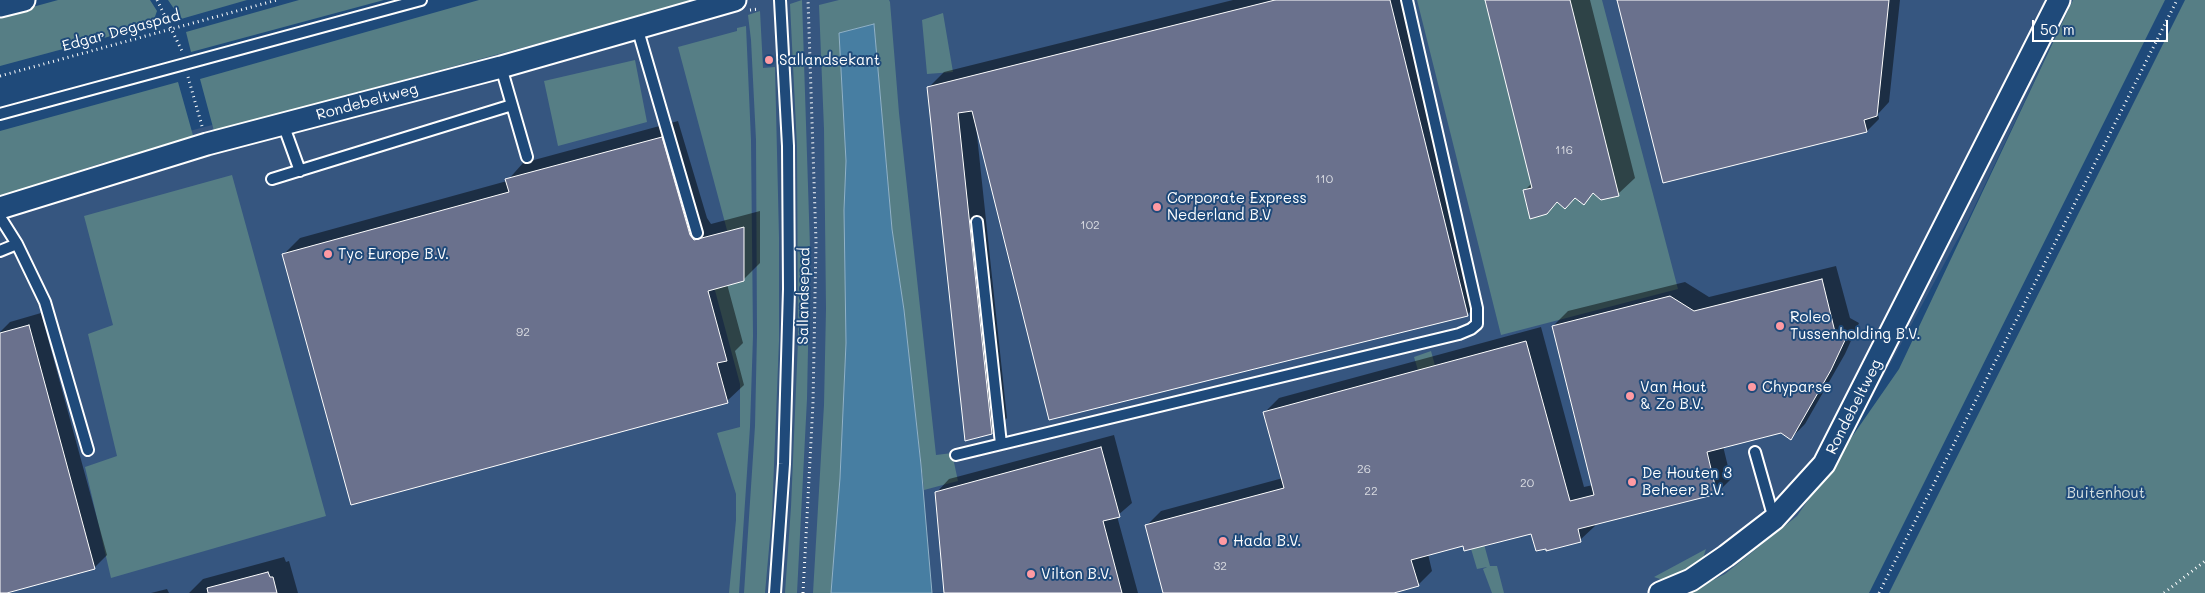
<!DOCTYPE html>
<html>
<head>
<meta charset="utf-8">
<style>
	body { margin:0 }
	#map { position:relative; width:2205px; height:593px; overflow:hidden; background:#1f4a7a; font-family:Mali,sans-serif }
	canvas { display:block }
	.scale { position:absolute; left:2032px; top:20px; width:136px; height:22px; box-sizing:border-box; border:2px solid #fff; border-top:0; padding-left:6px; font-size:15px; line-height:18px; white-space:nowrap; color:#fff; -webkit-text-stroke:4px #1f4a7a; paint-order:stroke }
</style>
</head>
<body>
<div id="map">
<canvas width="2205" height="593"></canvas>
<div class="scale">50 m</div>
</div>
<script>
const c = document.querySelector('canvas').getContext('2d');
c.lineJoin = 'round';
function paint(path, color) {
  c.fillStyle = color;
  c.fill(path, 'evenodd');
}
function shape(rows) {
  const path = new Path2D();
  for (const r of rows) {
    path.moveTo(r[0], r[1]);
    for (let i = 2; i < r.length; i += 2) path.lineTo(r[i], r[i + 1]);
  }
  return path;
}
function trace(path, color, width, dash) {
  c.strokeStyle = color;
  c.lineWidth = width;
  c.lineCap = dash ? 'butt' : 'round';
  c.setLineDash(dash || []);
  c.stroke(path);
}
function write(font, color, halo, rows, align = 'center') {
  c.font = font + ' Mali,sans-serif';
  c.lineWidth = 4;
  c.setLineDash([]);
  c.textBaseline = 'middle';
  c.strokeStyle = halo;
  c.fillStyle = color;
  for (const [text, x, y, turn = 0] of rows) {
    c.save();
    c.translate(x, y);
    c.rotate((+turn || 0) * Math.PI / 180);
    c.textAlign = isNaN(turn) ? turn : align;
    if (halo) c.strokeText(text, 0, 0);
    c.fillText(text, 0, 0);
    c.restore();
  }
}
const built = shape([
	[687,0,2073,0,1968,220,1766,593,0,593,0,190,83,159]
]);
const green = shape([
	[58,0,150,0,157,11,152,25,0,66,0,16],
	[168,0,247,0,181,19],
	[299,0,384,0,191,52,186,32],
	[479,0,699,0,214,131,200,79],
	[802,0,810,248,807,399,797,593,785,593,791,507,798,341,797,147,790,4],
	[839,0,889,0,890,2,899,113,936,455,952,453,958,481,924,490,904,310,892,229,874,24,839,33,846,161,844,210,846,343,840,478,831,593,813,593,824,405,826,309,824,129,819,5],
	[1417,0,1602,0,1678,289,1501,335],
	[2073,0,2165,0,1869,593,1687,593,1725,574,1797,516,1899,369],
	[2185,0,2205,0,2205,593,1889,593],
	[760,11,763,68,775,67,779,237,779,341,772,515,765,593,744,593,755,426,757,334,756,140,751,40,748,15],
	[943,13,953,72,927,74,922,20],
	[746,26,751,140,753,336,750,427,739,593,729,593,736,520,736,494,717,433,740,427,740,384,713,283,739,275,678,47,737,31,737,28],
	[635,60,647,122,558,146,544,81],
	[178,82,194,139,102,163,0,197,0,131],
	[232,175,326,516,111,578,85,467,117,456,88,334,113,325,84,216],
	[1431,351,1490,566,1497,566,1504,593,1492,593,1483,569,1487,567,1477,569,1414,357],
	[1706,549,1702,561,1663,580,1654,577]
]);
const water = shape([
	[874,24,892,229,904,310,921,465,932,593,831,593,840,478,846,343,844,210,846,161,839,33,874,24]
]);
const shadow = shape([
	[1233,0,1408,0,1482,300,1467,315,976,126,1007,418,992,433,929,87,944,72],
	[1486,0,1590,0,1635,178,1618,194,1594,192,1583,203,1576,197,1558,201,1546,213,1525,190,1532,183],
	[1619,0,1900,0,1889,102,1878,114,1879,119,1867,131],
	[678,121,707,218,711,224,760,211,760,263,743,280,727,284,743,343,735,351,744,385,727,401,284,254,300,238,507,181,523,163],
	[1836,266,1850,318,1859,323,1845,354,1805,424,1791,438,1781,432,1723,446,1731,479,1717,493,1594,524,1595,526,1580,540,1532,532,1463,545,1428,554,1432,571,1418,585,1389,593,1165,593,1146,526,1161,511,1283,478,1265,412,1279,398,1541,327,1584,487,1593,485,1553,326,1568,311,1685,282,1709,297],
	[41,313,107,555,94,568,0,593,0,332,10,322],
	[1114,435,1132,503,1117,516,1138,593,946,593,937,492,949,479],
	[284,557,286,562,289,561,298,593,189,593,203,579],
	[167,589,169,593,151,593]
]);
const building = shape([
	[1275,0,1390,0,1468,316,1049,420,972,111,958,113,992,434,965,441,927,87,1275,0],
	[1485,0,1570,0,1619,196,1601,200,1593,193,1584,205,1575,198,1565,209,1557,202,1547,214,1530,219,1523,190,1532,188,1485,0],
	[1617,0,1889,0,1877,116,1864,120,1867,132,1663,183,1617,0],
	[662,137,690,235,694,240,744,227,744,281,708,291,727,361,717,363,728,403,351,505,282,254,509,192,505,179,662,137],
	[1822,279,1835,332,1846,338,1831,370,1791,440,1781,433,1707,452,1717,494,1578,529,1581,542,1546,551,1546,549,1536,551,1531,534,1464,551,1463,546,1411,560,1419,586,1394,593,1163,593,1145,525,1284,488,1263,412,1526,341,1570,501,1594,495,1552,326,1670,296,1694,311,1822,279],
	[29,325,95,569,7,593,0,593,0,333,29,325],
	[1101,447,1120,517,1103,521,1122,593,944,593,935,492,1101,447],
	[268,572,270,577,273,577,277,593,208,593,207,588,268,572]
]);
const path = shape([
	[157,0,182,51],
	[750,10,759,9],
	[0,76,277,0],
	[188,77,202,126],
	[803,593,813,403,816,242,808,0],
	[1879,593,2177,0],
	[2164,593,2205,561]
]);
const service = shape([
	[637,27,697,233],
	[501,67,527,157],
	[0,114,421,0],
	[283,124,300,171],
	[272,179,512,105],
	[0,217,17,244,45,302,88,450],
	[977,222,1001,444],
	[0,251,17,244],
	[1755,452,1774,519],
	[956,455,1459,334,1471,329,1477,324,1477,308,1407,0],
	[775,593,784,464,789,289,788,146,780,0]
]);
const minor = shape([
	[0,6,24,0],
	[0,208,207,144,501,67,735,0],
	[1660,593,1691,580,1726,556,1774,519,1824,464,2059,0]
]);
const markers = [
	[769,60,5,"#ff9aa2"],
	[1157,207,5,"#ff9aa2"],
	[328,254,5,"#ff9aa2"],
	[1780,326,5,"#ff9aa2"],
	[1752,387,5,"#ff9aa2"],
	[1630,396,5,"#ff9aa2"],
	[1632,482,5,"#ff9aa2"],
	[1223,541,5,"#ff9aa2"],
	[1031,574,5,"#ff9aa2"]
];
const numberNames = [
	["116",1564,150],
	["110",1324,179],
	["102",1090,225],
	["92",523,332],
	["26",1364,469],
	["20",1527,483],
	["22",1371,491],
	["32",1220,566]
];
const streetNames = [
	["Edgar Degaspad",121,31,-15],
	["Rondebeltweg",367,102,-15],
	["Sallandsepad",804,296,-89],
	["Rondebeltweg",1854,407,-63]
];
const poiNames = [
	["Sallandsekant",779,60],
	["Corporate Express",1167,198],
	["Nederland B.V",1167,215],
	["Tyc Europe B.V.",338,254],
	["Roleo",1790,317],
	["Tussenholding B.V.",1790,334],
	["Van Hout",1640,387],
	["& Zo B.V.",1640,404],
	["Chyparse",1762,387],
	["De Houten 3",1642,473],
	["Beheer B.V.",1642,490],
	["Hada B.V.",1233,541],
	["Vilton B.V.",1041,574]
];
const parkNames = [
	["Buitenhout",2106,493]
];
paint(built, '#365680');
paint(green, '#567e85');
paint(water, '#477ea2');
trace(water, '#91b2c7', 1);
paint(shadow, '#0007');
paint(building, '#6a718d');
trace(building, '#fff', 1);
trace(service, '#fff', 14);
trace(minor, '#fff', 25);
trace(path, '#fff', 3, [1, 4]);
trace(service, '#1f4a7a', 10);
trace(minor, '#1f4a7a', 21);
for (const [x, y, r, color] of markers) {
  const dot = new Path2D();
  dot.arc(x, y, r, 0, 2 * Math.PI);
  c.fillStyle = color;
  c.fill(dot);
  trace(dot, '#1f4a7a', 2);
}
write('12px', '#dadce2', null, numberNames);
write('15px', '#fff', '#1f4a7a', streetNames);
write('15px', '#fff', '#1f4a7a', poiNames, 'left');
write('15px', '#d5dfe0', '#1f4a7a', parkNames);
</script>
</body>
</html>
